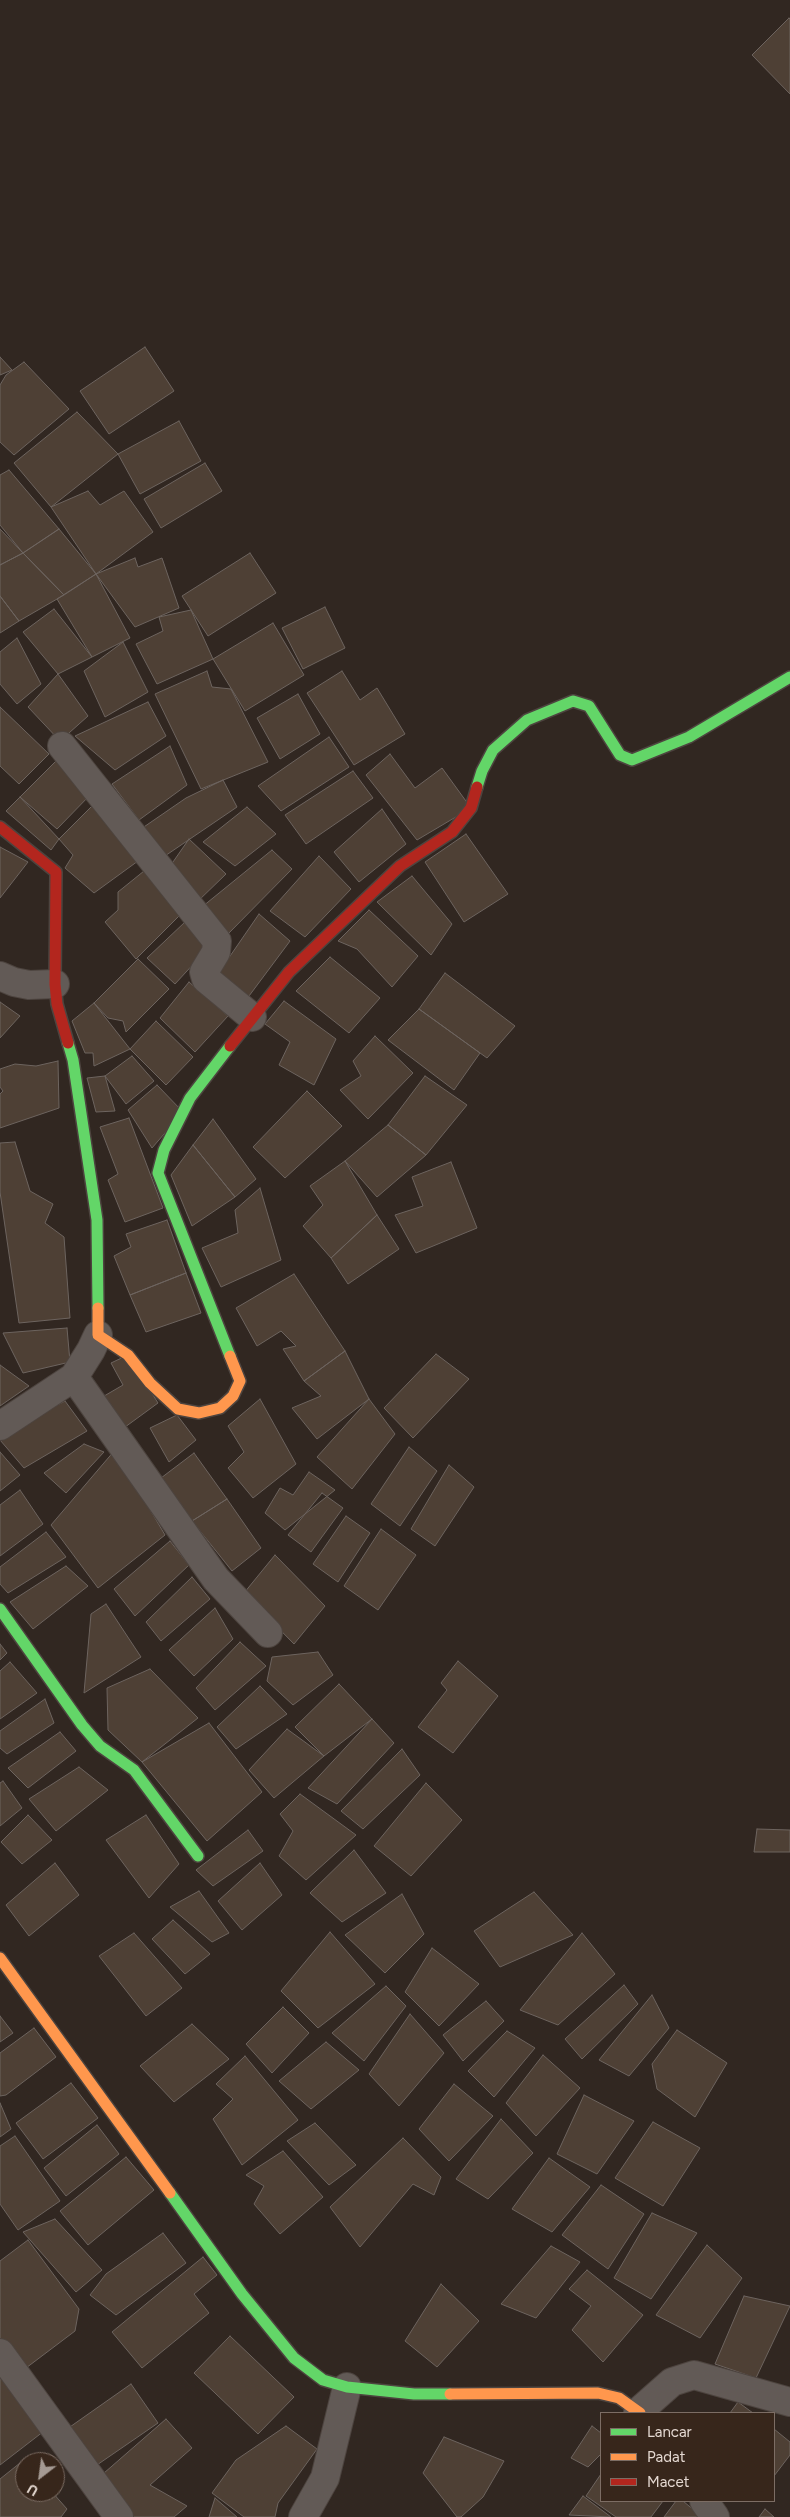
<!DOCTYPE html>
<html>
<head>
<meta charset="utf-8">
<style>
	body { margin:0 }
	#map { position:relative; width:790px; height:2517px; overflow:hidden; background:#312721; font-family:Figtree,sans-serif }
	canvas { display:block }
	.legend { position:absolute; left:600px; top:2412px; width:175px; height:90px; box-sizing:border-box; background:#37261b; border:1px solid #7c6d64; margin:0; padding:6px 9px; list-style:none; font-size:15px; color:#e4d8d1 }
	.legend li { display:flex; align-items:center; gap:10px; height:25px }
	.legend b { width:25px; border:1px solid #7c6d64 }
	.north { position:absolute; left:15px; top:2452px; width:50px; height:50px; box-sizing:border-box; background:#37261b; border:1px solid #7c6d64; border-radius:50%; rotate:210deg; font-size:14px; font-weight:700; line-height:20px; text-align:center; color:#e4d8d1 }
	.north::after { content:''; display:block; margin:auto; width:18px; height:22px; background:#a59a93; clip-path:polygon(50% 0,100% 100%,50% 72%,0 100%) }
</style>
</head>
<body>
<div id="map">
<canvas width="790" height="2517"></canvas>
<ul class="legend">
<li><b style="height:6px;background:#63d668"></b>Lancar</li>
<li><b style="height:6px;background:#ff974d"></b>Padat</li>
<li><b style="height:6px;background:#b3261e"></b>Macet</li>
</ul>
<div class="north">U</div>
</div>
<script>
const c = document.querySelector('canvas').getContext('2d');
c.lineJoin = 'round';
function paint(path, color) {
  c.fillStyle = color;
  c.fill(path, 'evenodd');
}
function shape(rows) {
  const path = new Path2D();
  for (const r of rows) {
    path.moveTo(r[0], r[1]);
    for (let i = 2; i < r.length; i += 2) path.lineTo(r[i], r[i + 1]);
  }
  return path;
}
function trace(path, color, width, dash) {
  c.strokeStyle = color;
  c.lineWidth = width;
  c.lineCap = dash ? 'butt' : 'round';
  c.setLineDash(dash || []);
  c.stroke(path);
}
const building = shape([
	[789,18,790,19,790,94,752,55,789,18],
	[145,347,174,391,109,434,80,391,145,347],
	[0,357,12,370,0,375,0,357],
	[24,362,69,409,14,455,0,442,0,385,6,375,24,362],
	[77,412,118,454,51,507,14,463,77,412],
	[179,421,201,461,140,494,118,454,179,421],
	[205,463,222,491,161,528,144,499,205,463],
	[9,470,59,529,23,553,0,525,0,475,9,470],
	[88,491,100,505,124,491,153,532,96,574,51,507,88,491],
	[0,529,23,553,0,565,0,529],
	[59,529,96,574,64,595,23,553,59,529],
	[23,553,64,595,19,621,0,596,0,565,23,553],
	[250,553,276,593,208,636,182,596,250,553],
	[135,558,138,567,162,558,179,608,135,627,96,574,135,558],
	[96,574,130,638,92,657,57,599,96,574],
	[0,596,19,621,0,633,0,596],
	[325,607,345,648,303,669,282,628,325,607],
	[54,609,92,657,58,674,23,632,54,609],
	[191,610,213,659,157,684,136,644,163,631,159,617,191,610],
	[273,623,304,675,245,711,213,659,273,623],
	[17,638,41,684,17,704,0,684,0,652,17,638],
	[123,642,148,692,105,717,84,671,123,642],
	[207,671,212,687,231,689,268,762,201,789,155,694,207,671],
	[342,671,360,700,377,688,405,734,354,765,307,693,342,671],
	[58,674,88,716,60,741,28,707,58,674],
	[298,694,320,734,280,759,257,718,298,694],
	[148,702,166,736,115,770,75,736,148,702],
	[0,707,49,754,19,784,0,766,0,707],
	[329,737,349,767,281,811,258,786,329,737],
	[170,746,187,785,139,820,112,784,170,746],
	[390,754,415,788,442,768,471,808,417,840,366,775,390,754],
	[62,755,93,792,57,829,20,797,62,755],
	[353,771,373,798,306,844,285,815,353,771],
	[223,780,237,807,159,860,138,831,186,798,223,780],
	[20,797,59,839,51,850,6,811,20,797],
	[94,804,138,861,94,893,65,868,73,855,59,839,94,804],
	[247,807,276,834,235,866,203,842,247,807],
	[382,809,406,844,359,882,334,852,382,809],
	[466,834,508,894,464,922,425,862,466,834],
	[189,839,226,874,196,903,166,872,189,839],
	[0,847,28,862,0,898,0,847],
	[272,850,292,869,227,935,197,911,272,850],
	[319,856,351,889,305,937,270,911,319,856],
	[144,871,181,914,136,959,105,922,118,910,118,892,144,871],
	[412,876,452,924,431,955,377,902,412,876],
	[369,910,418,956,392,987,357,949,338,941,369,910],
	[259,914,290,941,249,996,217,975,259,914],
	[185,922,209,947,175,984,147,958,185,922],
	[330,957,380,998,349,1033,296,991,330,957],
	[138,959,169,989,126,1032,123,1021,108,1018,94,1003,138,959],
	[445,973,515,1026,487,1058,419,1009,445,973],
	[189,982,228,1016,195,1052,160,1018,189,982],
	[284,1001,336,1039,314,1085,279,1065,290,1042,265,1024,284,1001],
	[0,1002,20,1016,0,1038,0,1002],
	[94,1003,130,1049,94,1066,93,1053,85,1053,72,1021,94,1003],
	[419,1009,480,1053,454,1090,388,1040,419,1009],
	[156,1021,193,1057,166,1085,130,1049,156,1021],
	[375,1036,413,1073,368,1119,340,1090,361,1076,353,1061,375,1036],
	[132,1056,154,1081,126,1104,105,1076,132,1056],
	[58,1061,59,1108,0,1128,0,1094,3,1091,0,1087,0,1069,15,1064,36,1066,58,1061],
	[105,1076,115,1111,96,1112,87,1078,105,1076],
	[425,1076,467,1105,426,1155,388,1125,425,1076],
	[157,1085,183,1112,152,1148,128,1110,157,1085],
	[307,1091,342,1126,285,1178,253,1147,307,1091],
	[129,1118,163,1208,125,1222,108,1180,118,1174,100,1127,129,1118],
	[213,1119,256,1179,235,1197,193,1145,213,1119],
	[388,1125,426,1155,377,1197,345,1161,388,1125],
	[15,1142,30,1191,53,1204,45,1223,64,1237,70,1318,19,1323,0,1192,0,1143,15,1142],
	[193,1145,235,1197,192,1226,171,1175,193,1145],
	[345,1161,377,1215,331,1258,303,1226,323,1205,310,1186,345,1161],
	[451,1162,477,1228,416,1253,395,1215,423,1206,412,1177,451,1162],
	[260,1188,281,1260,221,1287,202,1248,238,1233,235,1210,260,1188],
	[377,1215,399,1249,348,1284,331,1258,377,1215],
	[167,1220,186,1273,130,1295,114,1256,131,1247,126,1234,167,1220],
	[186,1273,201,1313,146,1332,130,1295,186,1273],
	[294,1274,345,1351,304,1381,283,1349,296,1346,281,1331,257,1346,236,1308,294,1274],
	[67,1328,70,1362,23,1373,3,1333,67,1328],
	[345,1351,369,1399,317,1439,292,1408,321,1396,304,1381,345,1351],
	[436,1354,469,1379,413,1438,384,1408,436,1354],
	[128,1355,158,1403,121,1430,99,1399,123,1385,111,1363,128,1355],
	[0,1365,29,1386,0,1406,0,1365],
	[260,1399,296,1464,253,1498,228,1468,244,1452,228,1426,260,1399],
	[369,1399,395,1434,352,1489,317,1457,369,1399],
	[65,1401,87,1431,24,1468,0,1440,0,1435,65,1401],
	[177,1415,196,1440,169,1462,150,1428,177,1415],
	[84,1444,104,1452,66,1493,44,1473,84,1444],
	[409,1447,437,1471,400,1526,371,1504,409,1447],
	[115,1450,165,1535,98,1588,51,1525,115,1450],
	[0,1452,20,1475,0,1491,0,1452],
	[194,1453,227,1499,192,1521,161,1478,194,1453],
	[449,1465,474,1487,435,1546,411,1529,449,1465],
	[309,1472,335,1490,285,1530,265,1513,280,1488,293,1495,309,1472],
	[20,1490,43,1524,0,1556,0,1505,20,1490],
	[322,1493,343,1508,311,1552,288,1535,322,1493],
	[227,1499,261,1548,232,1571,192,1521,227,1499],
	[346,1516,370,1533,338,1582,313,1564,346,1516],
	[381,1529,416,1555,378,1610,344,1586,381,1529],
	[46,1532,66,1557,8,1593,0,1584,0,1567,46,1532],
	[170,1541,189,1565,135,1616,114,1589,170,1541],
	[275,1555,325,1606,294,1644,244,1593,275,1555],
	[66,1566,88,1586,33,1629,10,1602,66,1566],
	[192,1577,210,1599,161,1641,146,1622,192,1577],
	[106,1604,141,1657,84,1693,91,1614,106,1604],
	[215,1608,233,1639,194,1676,169,1650,215,1608],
	[240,1642,266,1666,215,1710,196,1688,240,1642],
	[0,1644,7,1653,0,1660,0,1644],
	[318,1652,333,1675,293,1705,267,1681,272,1657,318,1652],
	[458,1661,498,1696,453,1753,418,1727,447,1690,441,1683,458,1661],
	[10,1662,37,1693,0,1719,0,1671,10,1662],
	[150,1669,198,1718,142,1762,108,1730,107,1688,150,1669],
	[339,1684,372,1719,324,1756,295,1727,339,1684],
	[260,1686,287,1714,236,1749,217,1727,260,1686],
	[45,1699,54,1723,7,1754,0,1748,0,1731,45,1699],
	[372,1719,394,1743,337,1804,308,1788,372,1719],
	[209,1723,262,1792,207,1841,142,1762,209,1723],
	[287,1729,324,1756,274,1798,249,1770,287,1729],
	[60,1732,76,1751,28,1788,8,1768,60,1732],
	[402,1749,420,1775,363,1829,341,1811,402,1749],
	[79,1767,108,1790,56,1831,29,1799,79,1767],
	[3,1781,22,1808,0,1826,0,1783,3,1781],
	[426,1783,462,1820,411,1876,374,1846,426,1783],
	[300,1794,356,1835,306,1880,279,1856,293,1831,280,1814,300,1794],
	[28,1815,52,1840,22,1864,1,1842,28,1815],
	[146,1815,179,1864,149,1898,106,1840,146,1815],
	[757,1829,790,1830,790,1852,754,1852,757,1829],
	[248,1830,263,1851,213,1886,196,1870,248,1830],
	[354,1850,386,1893,342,1922,310,1893,354,1850],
	[55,1863,79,1895,29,1936,6,1905,55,1863],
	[260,1863,282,1895,242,1930,218,1901,260,1863],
	[199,1891,229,1933,212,1942,170,1907,199,1891],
	[534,1892,573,1935,500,1967,474,1931,534,1892],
	[402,1894,424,1934,385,1973,345,1935,402,1894],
	[173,1920,210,1954,185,1974,152,1939,173,1920],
	[330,1932,375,1984,318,2028,281,1991,330,1932],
	[134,1933,182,1988,146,2016,99,1956,134,1933],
	[582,1933,615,1974,558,2025,520,2010,582,1933],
	[432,1948,479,1984,439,2026,405,1992,432,1948],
	[624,1985,638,2004,582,2059,565,2039,624,1985],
	[386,1986,406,2006,364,2061,332,2033,386,1986],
	[652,1995,669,2028,629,2076,599,2060,652,1995],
	[486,2001,504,2021,463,2061,443,2035,486,2001],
	[283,2007,309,2033,272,2073,246,2044,283,2007],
	[410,2014,444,2053,399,2106,369,2074,410,2014],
	[0,2016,13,2033,0,2042,0,2016],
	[192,2024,229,2059,174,2102,140,2066,192,2024],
	[34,2028,56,2057,6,2095,0,2096,0,2053,34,2028],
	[677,2030,727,2063,695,2117,657,2089,652,2064,677,2030],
	[507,2031,535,2048,494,2097,468,2071,507,2031],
	[326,2042,359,2070,311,2109,279,2081,326,2042],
	[543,2055,580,2088,536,2136,506,2103,543,2055],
	[245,2056,298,2120,242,2165,213,2119,233,2099,216,2084,245,2056],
	[71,2083,98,2118,43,2159,16,2123,71,2083],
	[454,2084,493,2116,449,2161,419,2129,454,2084],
	[584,2095,634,2121,597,2174,557,2154,584,2095],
	[0,2103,11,2129,0,2137,0,2103],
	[501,2119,533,2153,488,2199,456,2179,501,2119],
	[653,2122,700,2148,663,2206,615,2178,653,2122],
	[315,2123,356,2165,329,2185,287,2141,315,2123],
	[97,2125,119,2154,66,2196,44,2168,97,2125],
	[15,2136,60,2201,18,2230,0,2204,0,2146,15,2136],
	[403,2138,441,2177,434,2195,413,2184,360,2247,330,2207,403,2138],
	[283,2151,323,2197,280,2234,254,2204,264,2186,246,2175,283,2151],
	[126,2157,154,2190,88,2245,60,2211,126,2157],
	[549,2158,590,2187,552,2232,512,2209,549,2158],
	[601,2185,644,2214,608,2269,562,2235,601,2185],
	[652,2213,697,2233,651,2299,614,2278,652,2213],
	[55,2219,102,2270,76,2292,23,2232,55,2219],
	[163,2233,186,2263,116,2315,90,2295,106,2274,163,2233],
	[28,2240,79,2309,75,2331,22,2371,0,2341,0,2261,28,2240],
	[707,2245,742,2278,700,2338,656,2315,707,2245],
	[551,2246,580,2262,536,2318,501,2304,551,2246],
	[203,2257,217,2275,194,2294,209,2313,142,2368,112,2332,203,2257],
	[587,2270,643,2315,603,2362,572,2330,591,2306,569,2289,587,2270],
	[441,2284,479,2321,437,2367,405,2341,441,2284],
	[744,2296,790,2306,756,2378,715,2364,744,2296],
	[230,2336,294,2397,258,2434,194,2373,230,2336],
	[0,2363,48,2428,0,2465,0,2363],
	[131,2384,158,2423,94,2467,67,2429,131,2384],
	[738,2402,753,2413,730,2413,738,2402],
	[166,2419,192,2448,150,2485,187,2506,174,2517,129,2517,96,2480,166,2419],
	[286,2426,317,2449,278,2503,275,2517,244,2517,212,2493,236,2460,286,2426],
	[592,2426,601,2433,601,2454,588,2467,571,2458,592,2426],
	[774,2429,790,2442,790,2455,774,2476,774,2429],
	[444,2437,504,2461,483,2497,461,2517,457,2517,423,2473,444,2437],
	[25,2459,28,2462,25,2462,25,2492,52,2492,67,2509,61,2517,0,2517,0,2479,25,2459],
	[601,2474,601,2501,663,2501,651,2517,616,2517,586,2496,601,2474],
	[583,2496,611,2517,569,2515,583,2496],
	[215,2498,237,2517,209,2517,215,2498],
	[676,2501,683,2501,702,2517,664,2517,676,2501],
	[765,2509,774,2517,759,2517,765,2509]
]);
const street = shape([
	[62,746,217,941,216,952,204,972,206,979,252,1017],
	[0,976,14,982,29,985,55,984],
	[74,1377,216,1579,268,1633],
	[0,1426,74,1377,91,1350,98,1335],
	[0,2353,119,2517],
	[638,2412,672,2382,694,2375,790,2402],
	[704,2501,715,2517],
	[303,2517,325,2478,347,2387]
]);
const fast = shape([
	[477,787,482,771,493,750,527,720,573,701,589,706,620,755,632,760,689,737,790,677],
	[68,1043,73,1060,97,1220,98,1308],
	[230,1046,190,1098,164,1150,158,1173,230,1356],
	[0,1609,82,1725,100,1746,134,1770,198,1856],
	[170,2193,242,2294,294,2358,323,2380,347,2387,414,2394,450,2394]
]);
const slow = shape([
	[98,1308,98,1335,128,1355,150,1383,178,1409,199,1413,220,1408,233,1396,240,1381,230,1356],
	[0,1958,170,2193],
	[450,2394,598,2393,619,2398,640,2413]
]);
const jam = shape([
	[0,827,56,872,55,984,57,1004,68,1043],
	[230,1046,289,972,400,866,452,832,471,808,477,787]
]);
paint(building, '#4e4035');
trace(building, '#6d645f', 1);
trace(street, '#4d443f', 30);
trace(fast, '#4d443f', 14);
trace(slow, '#4d443f', 14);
trace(jam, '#4d443f', 14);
trace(street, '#625a56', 28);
trace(fast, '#63d668', 11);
trace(slow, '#ff974d', 11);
trace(jam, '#b3261e', 11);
</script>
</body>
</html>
